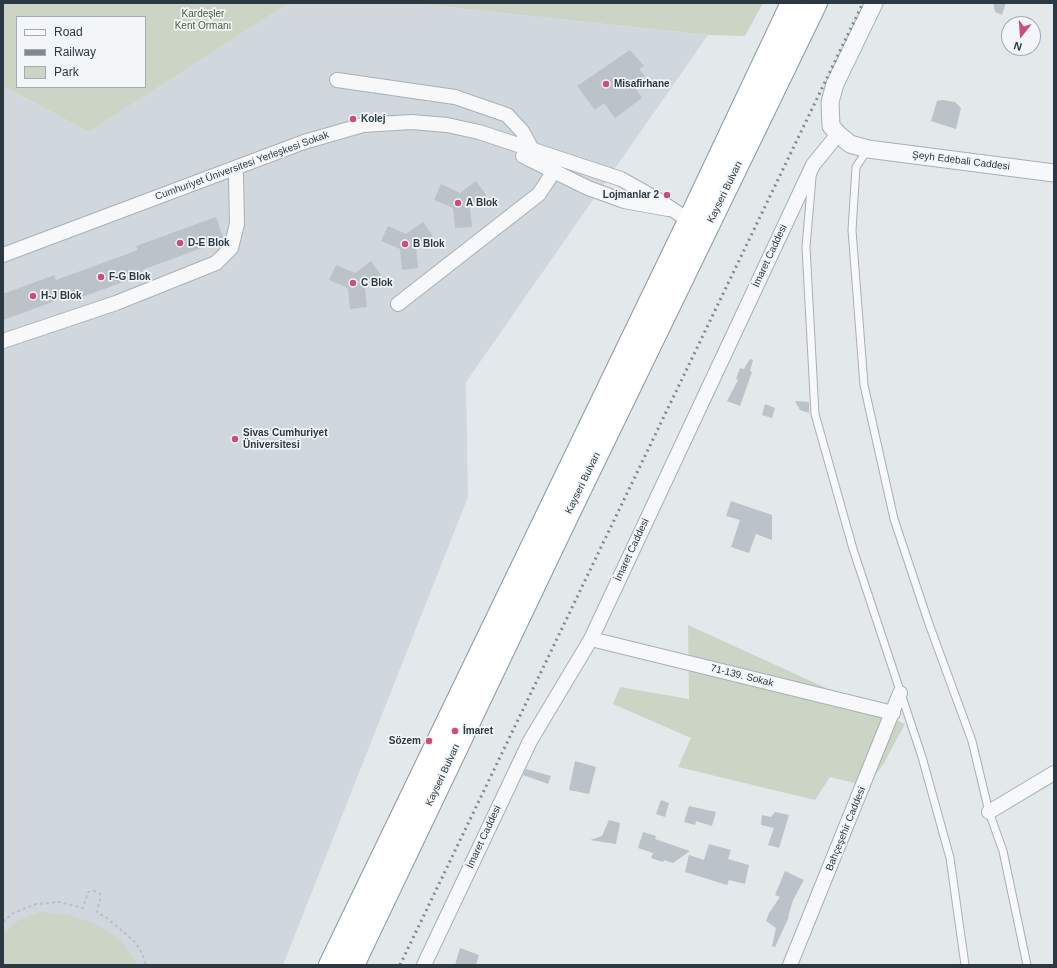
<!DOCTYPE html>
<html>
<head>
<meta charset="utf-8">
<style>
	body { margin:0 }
	#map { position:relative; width:1057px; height:968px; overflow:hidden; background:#e3e8eb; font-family:Arial,sans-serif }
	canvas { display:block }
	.frame { position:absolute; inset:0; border:4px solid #2b3943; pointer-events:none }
	.legend { position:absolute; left:16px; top:16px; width:130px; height:72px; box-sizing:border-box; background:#f3f6f8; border:1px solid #a3aab0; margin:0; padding:5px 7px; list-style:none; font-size:12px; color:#2b3943 }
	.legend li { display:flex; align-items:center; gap:8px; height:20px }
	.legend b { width:20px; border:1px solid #a3aab0 }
	.north { position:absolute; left:1001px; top:16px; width:40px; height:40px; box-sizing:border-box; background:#f3f6f8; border:1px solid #a3aab0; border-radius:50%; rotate:197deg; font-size:11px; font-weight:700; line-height:16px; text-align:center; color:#2b3943 }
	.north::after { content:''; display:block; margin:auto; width:14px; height:18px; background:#cb4e7a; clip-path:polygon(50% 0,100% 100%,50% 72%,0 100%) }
</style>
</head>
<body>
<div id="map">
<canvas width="1057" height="968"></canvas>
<div class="frame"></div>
<ul class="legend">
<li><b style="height:5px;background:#f6f8f9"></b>Road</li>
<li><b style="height:5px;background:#7d8a94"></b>Railway</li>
<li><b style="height:11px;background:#ccd5c5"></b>Park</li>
</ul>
<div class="north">N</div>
</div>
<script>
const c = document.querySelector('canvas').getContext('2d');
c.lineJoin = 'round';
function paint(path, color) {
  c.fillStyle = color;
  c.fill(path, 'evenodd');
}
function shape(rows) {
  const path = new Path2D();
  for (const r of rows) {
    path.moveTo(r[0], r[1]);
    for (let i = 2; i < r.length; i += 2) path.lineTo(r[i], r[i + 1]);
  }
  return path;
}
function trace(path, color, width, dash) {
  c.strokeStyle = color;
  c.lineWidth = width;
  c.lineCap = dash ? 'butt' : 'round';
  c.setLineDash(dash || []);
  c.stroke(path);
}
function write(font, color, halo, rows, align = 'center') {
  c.font = font + ' Arial,sans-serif';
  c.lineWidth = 3.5;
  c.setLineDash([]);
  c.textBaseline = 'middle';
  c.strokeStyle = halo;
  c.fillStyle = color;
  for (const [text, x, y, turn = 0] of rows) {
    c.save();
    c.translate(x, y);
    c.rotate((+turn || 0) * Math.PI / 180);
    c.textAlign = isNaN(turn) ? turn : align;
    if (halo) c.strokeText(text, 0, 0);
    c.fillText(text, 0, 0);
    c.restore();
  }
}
const built = shape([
	[289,3,410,3,708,35,466,382,468,497,283,965,3,965,3,86,89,132]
]);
const green = shape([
	[3,3,289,3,89,132,3,86],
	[17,17,145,17,145,87,17,87],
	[410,3,763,3,745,36,708,35],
	[688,625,905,724,884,763,867,786,830,777,815,800,678,767,691,738,613,704,620,687,689,699],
	[41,912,69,915,95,924,118,937,138,965,3,965,3,933,19,920]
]);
const building = shape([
	[993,3,1006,3,1002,15,995,12],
	[630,50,644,66,639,69,645,76,632,83,642,98,615,118,604,103,595,110,577,86],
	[943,100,955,102,961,108,956,129,931,121,937,101],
	[476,181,486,195,470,206,472,227,455,228,453,208,434,200,441,184,460,193],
	[216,217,224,240,142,270,143,275,68,302,66,297,3,320,3,294,54,275,56,280,138,250,136,246],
	[423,222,433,236,416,248,418,268,402,270,400,249,381,241,388,226,406,234],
	[371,261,381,275,365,287,367,307,350,309,348,288,329,280,336,265,355,273],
	[750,359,753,360,750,371,752,372,740,406,727,401,738,380,736,379,740,368,744,369],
	[795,401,809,402,809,413,800,410],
	[765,404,775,408,772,418,762,415],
	[731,501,772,515,772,540,756,534,749,553,731,547,740,520,726,516],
	[575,761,596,767,589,794,569,790],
	[526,769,551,776,548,784,523,775],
	[661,800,669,803,665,817,656,814],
	[689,806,716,812,712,826,696,821,695,825,684,822],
	[775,812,789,815,779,848,768,845,774,828,761,825,762,815,771,817],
	[609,820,620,823,616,844,590,840,602,836],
	[643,832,656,836,655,839,690,851,673,863,664,860,663,862,651,858,653,853,638,848],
	[709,844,731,850,728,859,749,865,745,884,729,880,727,885,685,872,689,855,704,860],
	[785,871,804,880,793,900,788,917,789,917,775,947,772,946,776,928,766,921,769,913,780,897,775,895],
	[460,948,479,955,476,965,455,965]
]);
const path = shape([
	[3,922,13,913,36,904,59,902,83,908,88,892,94,891,100,894,100,899,97,912,107,918,134,941,142,953,146,965]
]);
const service = shape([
	[868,149,856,167,852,230,864,385,894,519,929,624,972,741,989,812,1003,851,1027,965],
	[812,177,806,247,815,414,853,549,922,757,950,858,965,965]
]);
const minor = shape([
	[337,80,455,97,507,115,522,131,533,151],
	[523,156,588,188,624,201,668,209],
	[3,255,304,142,363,125,412,122,447,125,479,132,621,179,655,198,696,225],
	[398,304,539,194,554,171],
	[3,341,116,303,216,263,231,248,237,224,236,175],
	[591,639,893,713],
	[989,812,1054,773],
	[424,965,530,741,591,639,813,165,838,134],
	[790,965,900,693]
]);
const tertiary = shape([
	[874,3,835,84,830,102,831,126,838,134,850,144,868,149,1054,173]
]);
const trunk = shape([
	[330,965,689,221,792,3],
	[353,965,573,504,816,3]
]);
const rail = shape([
	[400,965,863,3]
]);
const markers = [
	[606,84,4,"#cb4e7a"],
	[353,119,4,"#cb4e7a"],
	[667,195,4,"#cb4e7a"],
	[458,203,4,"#cb4e7a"],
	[180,243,4,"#cb4e7a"],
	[405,244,4,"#cb4e7a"],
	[101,277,4,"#cb4e7a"],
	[353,283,4,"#cb4e7a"],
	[33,296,4,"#cb4e7a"],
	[235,439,4,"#cb4e7a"],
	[455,731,4,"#cb4e7a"],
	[429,741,4,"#cb4e7a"]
];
const parkNames = [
	["Kardeşler",203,14],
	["Kent Ormanı",203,26]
];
const poiNames = [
	["Misafirhane",614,84],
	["Kolej",361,119],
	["Lojmanlar 2",659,195,"right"],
	["A Blok",466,203],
	["D-E Blok",188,243],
	["B Blok",413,244],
	["F-G Blok",109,277],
	["C Blok",361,283],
	["H-J Blok",41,296],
	["Sivas Cumhuriyet",243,433],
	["Üniversitesi",243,445],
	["İmaret",463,731],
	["Sözem",421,741,"right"]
];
const streetNames = [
	["Şeyh Edebali Caddesi",961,161,7],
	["Cumhuriyet Üniversitesi Yerleşkesi Sokak",242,166,-20],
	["Kayseri Bulvarı",725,192,-64],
	["İmaret Caddesi",770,256,-65],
	["Kayseri Bulvarı",583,483,-64],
	["İmaret Caddesi",632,550,-65],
	["71-139. Sokak",742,676,14],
	["Kayseri Bulvarı",443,775,-65],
	["Bahçeşehir Caddesi",846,829,-68],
	["İmaret Caddesi",484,837,-65]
];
paint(built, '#d1d8dd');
paint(green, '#ccd5c5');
paint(building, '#bbc2c8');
trace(service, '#a8b0b5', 9);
trace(minor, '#a8b0b5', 16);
trace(tertiary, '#a8b0b5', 19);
trace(trunk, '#8b98a1', 24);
trace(path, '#b9bfc2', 2, [3, 3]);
trace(service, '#f6f8f9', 7);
trace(minor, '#f6f8f9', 14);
trace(tertiary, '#f6f8f9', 17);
trace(trunk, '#fff', 22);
trace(rail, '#7d8a94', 3, [2, 4]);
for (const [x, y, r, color] of markers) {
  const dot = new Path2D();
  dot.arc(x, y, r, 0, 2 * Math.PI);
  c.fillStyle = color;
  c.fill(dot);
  trace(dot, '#f3f6f8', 1.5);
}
write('10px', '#485e39', '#f3f6f8', parkNames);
write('bold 10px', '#2b3943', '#f3f6f8', poiNames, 'left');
write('10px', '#2b3943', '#f3f6f8', streetNames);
</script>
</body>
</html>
